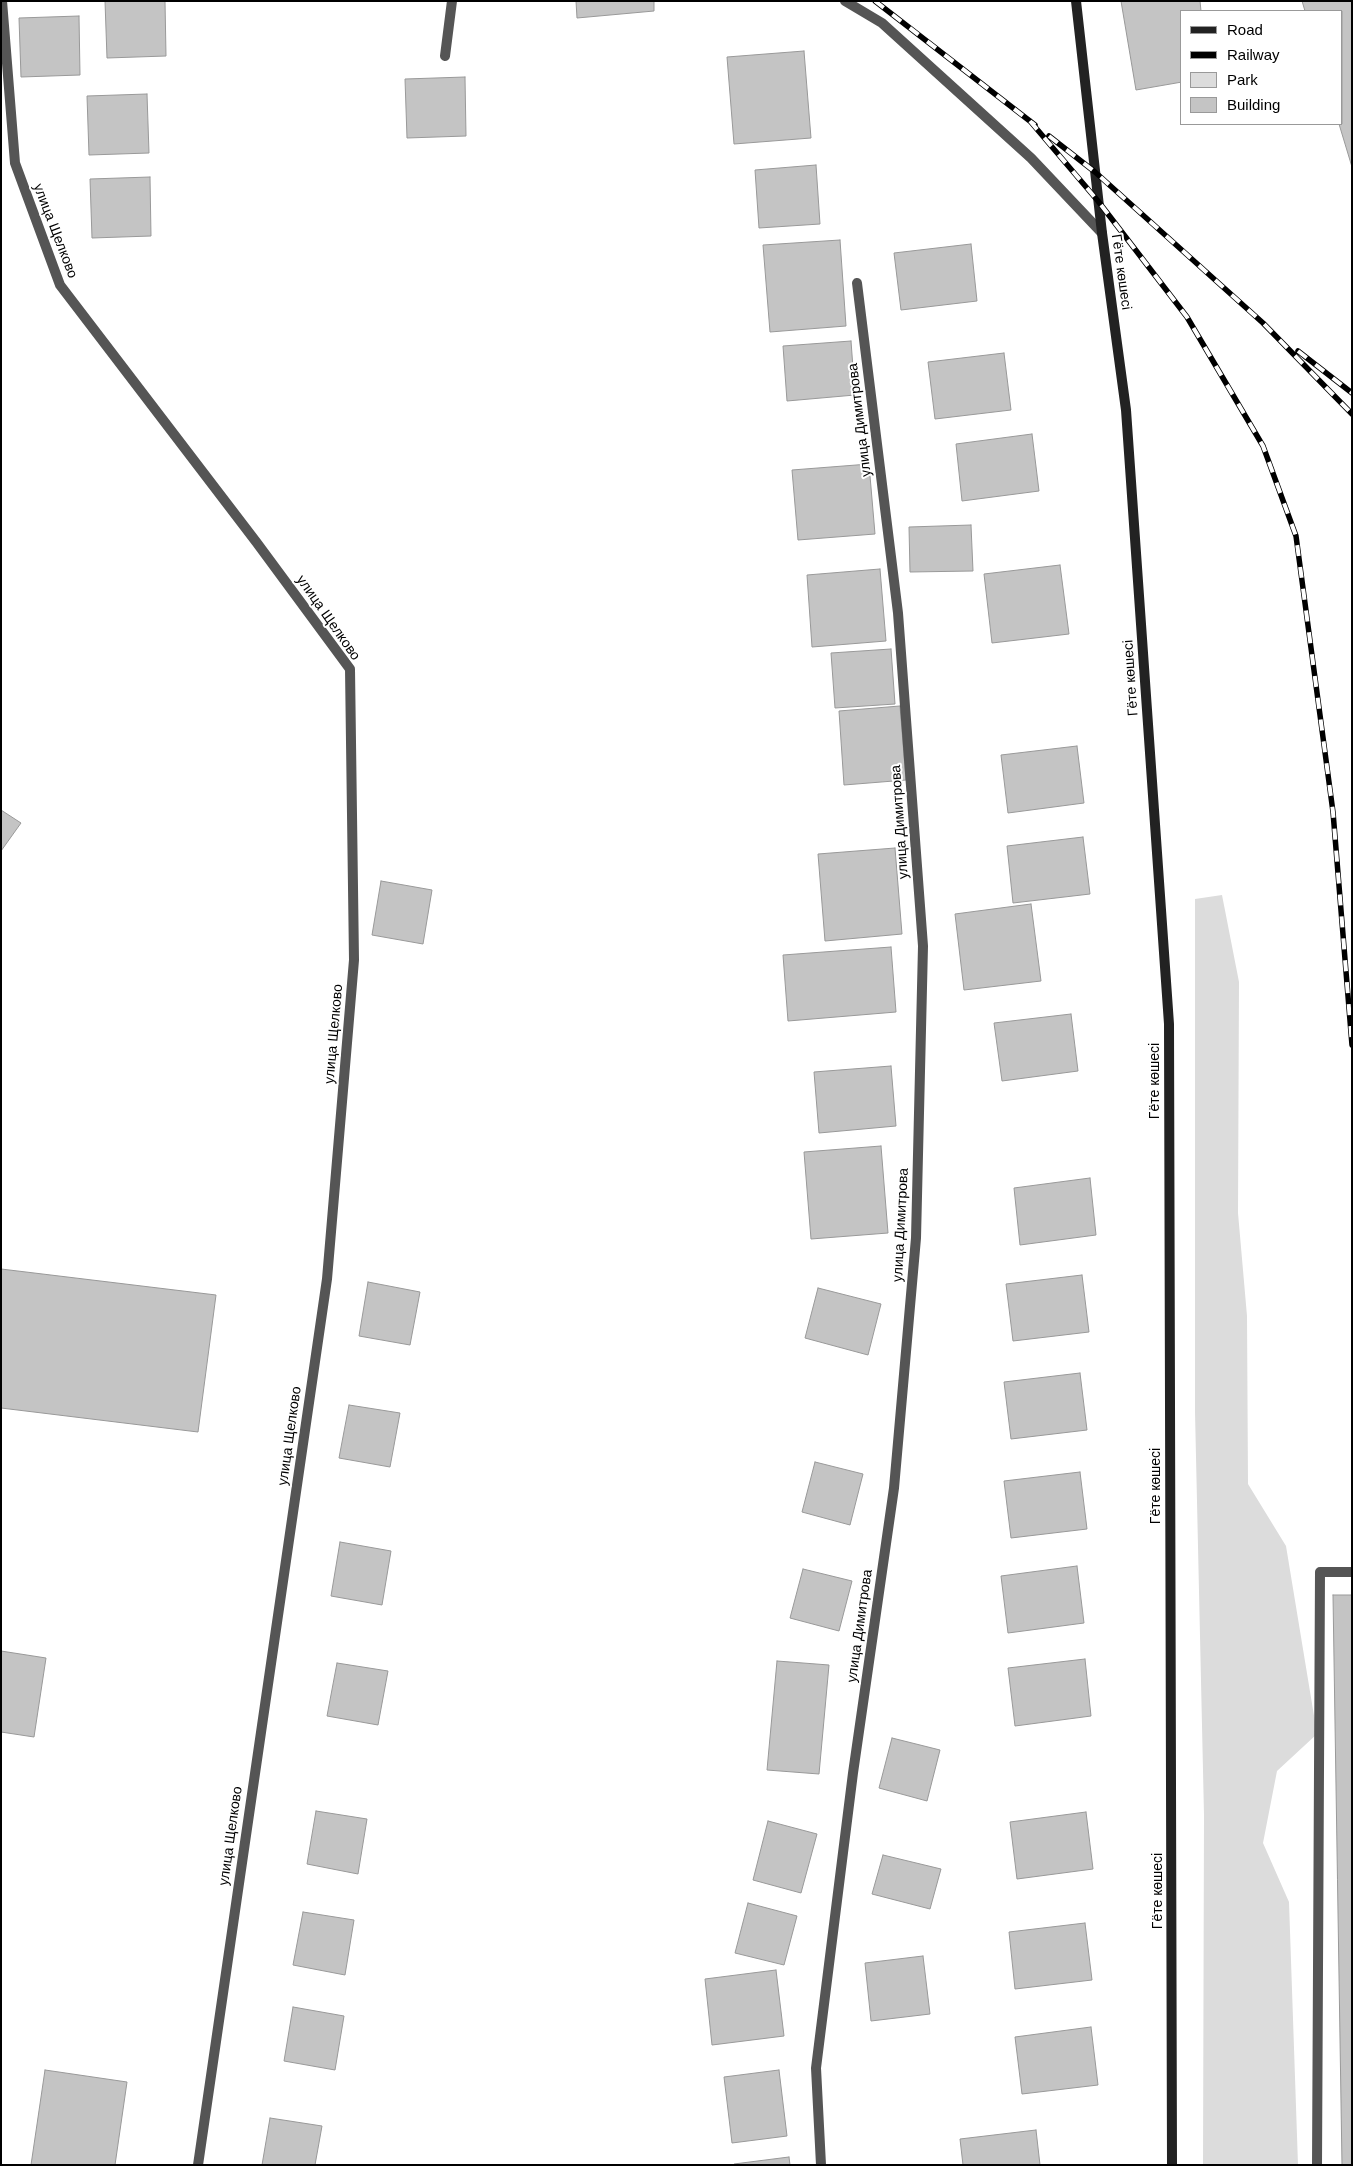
<!DOCTYPE html>
<html>
<head>
<meta charset="utf-8">
<style>
	body { margin:0 }
	#map { position:relative; width:1353px; height:2166px; overflow:hidden; background:#fff; font-family:Arial,sans-serif }
	canvas { display:block }
	.frame { position:absolute; inset:0; border:2px solid #000; pointer-events:none }
	.legend { position:absolute; left:1180px; top:10px; width:162px; height:115px; box-sizing:border-box; background:#fff; border:1px solid #999; margin:0; padding:6px 9px; list-style:none; font-size:15px; color:#000 }
	.legend li { display:flex; align-items:center; gap:10px; height:25px }
	.legend b { width:25px; border:1px solid #999 }
</style>
</head>
<body>
<div id="map">
<canvas width="1353" height="2166"></canvas>
<div class="frame"></div>
<ul class="legend">
<li><b style="height:6px;background:#222"></b>Road</li>
<li><b style="height:6px;background:#000"></b>Railway</li>
<li><b style="height:14px;background:#dcdcdc"></b>Park</li>
<li><b style="height:14px;background:#c4c4c4"></b>Building</li>
</ul>
</div>
<script>
const c = document.querySelector('canvas').getContext('2d');
c.lineJoin = 'round';
function paint(path, color) {
  c.fillStyle = color;
  c.fill(path, 'evenodd');
}
function shape(rows) {
  const path = new Path2D();
  for (const r of rows) {
    path.moveTo(r[0], r[1]);
    for (let i = 2; i < r.length; i += 2) path.lineTo(r[i], r[i + 1]);
  }
  return path;
}
function trace(path, color, width, dash) {
  c.strokeStyle = color;
  c.lineWidth = width;
  c.lineCap = dash ? 'butt' : 'round';
  c.setLineDash(dash || []);
  c.stroke(path);
}
function write(font, color, halo, rows, align = 'center') {
  c.font = font + ' Arial,sans-serif';
  c.lineWidth = 4;
  c.setLineDash([]);
  c.textBaseline = 'middle';
  c.strokeStyle = halo;
  c.fillStyle = color;
  for (const [text, x, y, turn = 0] of rows) {
    c.save();
    c.translate(x, y);
    c.rotate((+turn || 0) * Math.PI / 180);
    c.textAlign = isNaN(turn) ? turn : align;
    if (halo) c.strokeText(text, 0, 0);
    c.fillText(text, 0, 0);
    c.restore();
  }
}
const green = shape([
	[1222,895,1239,982,1238,1213,1247,1316,1248,1484,1286,1546,1317,1734,1277,1771,1263,1843,1289,1902,1298,2165,1203,2165,1204,1815,1195,1412,1195,899]
]);
const building = shape([
	[105,1,165,1,166,56,107,58,105,1],
	[576,1,654,1,654,11,577,18,576,1],
	[1121,1,1200,1,1201,11,1182,11,1182,82,1136,90,1121,1],
	[1302,1,1352,1,1352,167,1339,124,1342,124,1342,11,1305,11,1302,1],
	[79,16,80,75,21,77,19,18,79,16],
	[804,51,811,138,734,144,727,57,804,51],
	[465,77,466,136,407,138,405,79,465,77],
	[147,94,149,153,89,155,87,96,147,94],
	[816,165,820,224,759,228,755,170,816,165],
	[150,177,151,236,92,238,90,179,150,177],
	[840,240,846,326,770,332,763,245,840,240],
	[971,244,977,301,901,310,894,253,971,244],
	[851,341,855,395,787,401,783,346,851,341],
	[1004,353,1011,410,935,419,928,362,1004,353],
	[1032,434,1039,491,962,501,956,444,1032,434],
	[869,464,875,534,798,540,792,470,869,464],
	[971,525,973,571,910,572,909,527,971,525],
	[1060,565,1069,634,992,643,984,574,1060,565],
	[880,569,886,641,812,647,807,575,880,569],
	[891,649,895,704,835,708,831,653,891,649],
	[900,706,906,780,844,785,839,711,900,706],
	[1077,746,1084,803,1008,813,1001,755,1077,746],
	[1,810,21,823,1,851,1,810],
	[1083,837,1090,894,1013,903,1007,846,1083,837],
	[895,848,902,934,825,941,818,854,895,848],
	[381,881,432,890,423,944,372,935,381,881],
	[1031,904,1041,981,964,990,955,914,1031,904],
	[891,947,896,1012,788,1021,783,955,891,947],
	[1071,1014,1078,1071,1002,1081,994,1023,1071,1014],
	[891,1066,896,1126,819,1133,814,1072,891,1066],
	[881,1146,888,1233,811,1239,804,1152,881,1146],
	[1090,1178,1096,1235,1020,1245,1014,1188,1090,1178],
	[1,1269,216,1295,198,1432,1,1408,1,1269],
	[1082,1275,1089,1332,1013,1341,1006,1284,1082,1275],
	[368,1282,420,1292,410,1345,359,1336,368,1282],
	[818,1288,881,1304,868,1355,805,1338,818,1288],
	[1080,1373,1087,1430,1011,1439,1004,1382,1080,1373],
	[349,1405,400,1413,390,1467,339,1458,349,1405],
	[815,1462,863,1474,850,1525,802,1512,815,1462],
	[1080,1472,1087,1529,1011,1538,1004,1481,1080,1472],
	[340,1542,391,1551,382,1605,331,1596,340,1542],
	[1077,1566,1084,1623,1008,1633,1001,1576,1077,1566],
	[803,1569,852,1581,839,1631,790,1618,803,1569],
	[1333,1595,1352,1595,1352,2165,1342,2165,1333,1595],
	[1,1651,46,1658,34,1737,1,1732,1,1651],
	[1085,1659,1091,1716,1015,1726,1008,1668,1085,1659],
	[777,1661,829,1665,819,1774,767,1770,777,1661],
	[337,1663,388,1671,378,1725,327,1716,337,1663],
	[892,1738,940,1750,927,1801,879,1788,892,1738],
	[316,1811,367,1819,358,1874,307,1864,316,1811],
	[1086,1812,1093,1869,1017,1879,1010,1822,1086,1812],
	[768,1821,817,1834,801,1893,753,1880,768,1821],
	[883,1855,941,1869,930,1909,872,1894,883,1855],
	[748,1903,797,1916,784,1965,735,1953,748,1903],
	[303,1912,354,1920,345,1975,293,1965,303,1912],
	[1085,1923,1092,1980,1015,1989,1009,1932,1085,1923],
	[923,1956,930,2014,871,2021,865,1963,923,1956],
	[776,1970,784,2036,712,2045,705,1979,776,1970],
	[293,2007,344,2016,335,2070,284,2061,293,2007],
	[1091,2027,1098,2085,1022,2094,1015,2037,1091,2027],
	[45,2070,127,2082,115,2165,31,2165,45,2070],
	[779,2070,787,2136,732,2143,724,2077,779,2070],
	[270,2118,322,2126,315,2165,262,2165,270,2118],
	[1036,2130,1040,2165,963,2165,960,2139,1036,2130],
	[789,2157,790,2165,734,2165,734,2164,789,2157]
]);
const lane = shape([
	[845,1,882,23,1031,158,1102,233],
	[445,56,452,1],
	[1317,2165,1320,1572,1352,1572]
]);
const street = shape([
	[2,1,15,163,60,285,257,543,350,669,354,960,327,1279,198,2165],
	[821,2165,816,2068,853,1773,894,1488,916,1238,923,946,898,613,857,283]
]);
const secondary = shape([
	[1076,1,1102,233,1126,410,1169,1024,1172,2165]
]);
const rail = shape([
	[875,1,1035,125],
	[1030,121,1098,201,1187,317,1263,446,1296,536,1333,812,1352,1045],
	[1049,136,1095,172,1263,323,1352,414],
	[1298,351,1352,393]
]);
const streetNames = [
	["улица Щелково",55,231,69],
	["Гёте көшесі",1121,272,82],
	["улица Димитрова",860,420,-97],
	["улица Щелково",328,618,55],
	["Гёте көшесі",1131,678,-94],
	["улица Димитрова",900,822,-94],
	["улица Щелково",334,1034,-85],
	["Гёте көшесі",1155,1081,-90],
	["улица Димитрова",901,1225,-87],
	["улица Щелково",290,1436,-82],
	["Гёте көшесі",1156,1486,-90],
	["улица Димитрова",860,1626,-82],
	["улица Щелково",231,1836,-82],
	["Гёте көшесі",1158,1891,-90]
];
paint(green, '#dcdcdc');
paint(building, '#c4c4c4');
trace(building, '#999', 1);
trace(lane, '#555', 10);
trace(street, '#555', 10);
trace(secondary, '#222', 10);
trace(rail, '#000', 5.5);
trace(rail, '#fff', 4, [11]);
write('14px', '#000', '#fff', streetNames);
</script>
</body>
</html>
